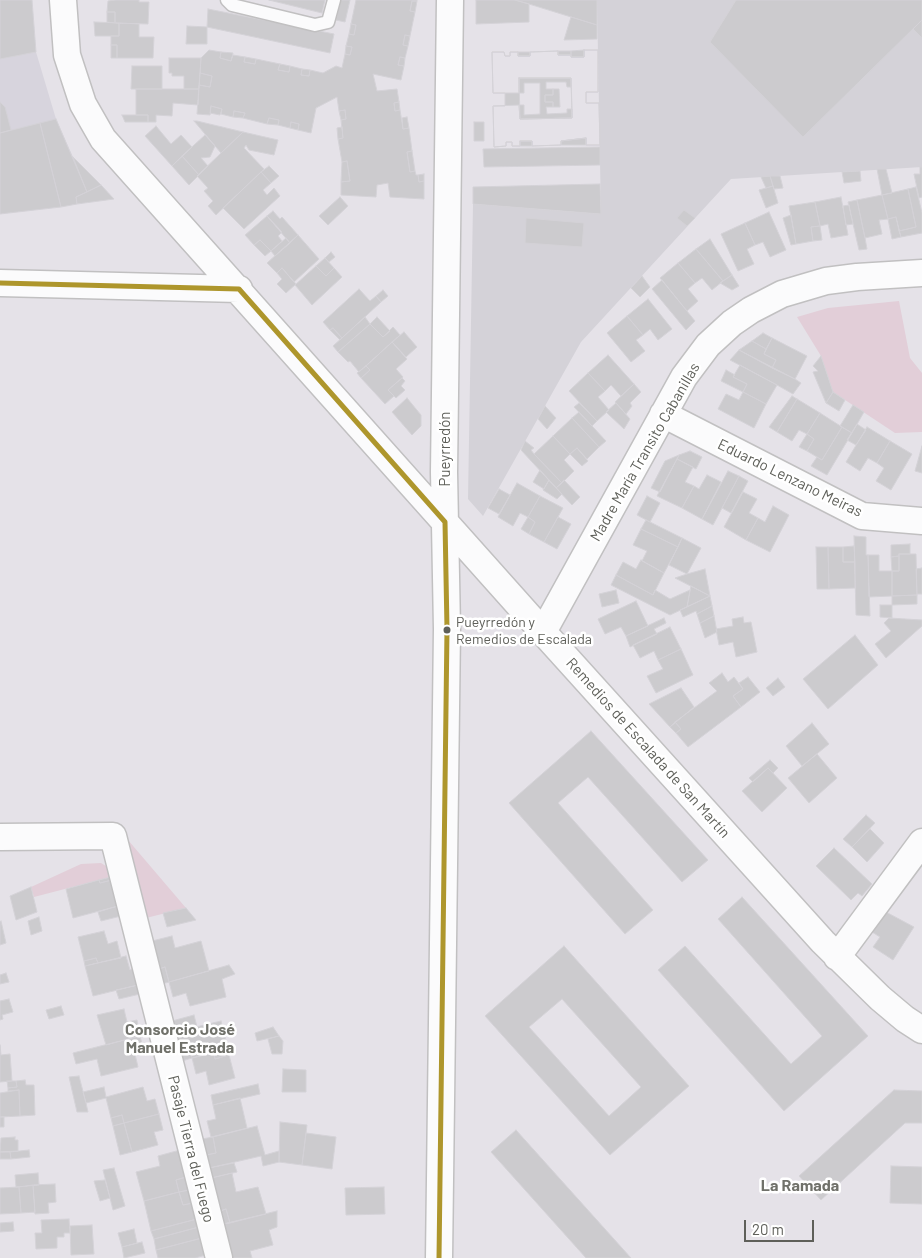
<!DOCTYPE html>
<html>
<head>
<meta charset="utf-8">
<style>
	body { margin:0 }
	#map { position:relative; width:922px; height:1258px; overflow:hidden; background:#e5e2e8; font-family:Barlow,sans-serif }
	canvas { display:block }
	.scale { position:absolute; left:744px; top:1220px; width:70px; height:22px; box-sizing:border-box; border:2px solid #5e5f59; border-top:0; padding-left:6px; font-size:15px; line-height:18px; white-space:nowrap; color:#5e5f59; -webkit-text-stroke:4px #fff; paint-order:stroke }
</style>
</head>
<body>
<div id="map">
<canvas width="922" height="1258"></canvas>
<div class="scale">20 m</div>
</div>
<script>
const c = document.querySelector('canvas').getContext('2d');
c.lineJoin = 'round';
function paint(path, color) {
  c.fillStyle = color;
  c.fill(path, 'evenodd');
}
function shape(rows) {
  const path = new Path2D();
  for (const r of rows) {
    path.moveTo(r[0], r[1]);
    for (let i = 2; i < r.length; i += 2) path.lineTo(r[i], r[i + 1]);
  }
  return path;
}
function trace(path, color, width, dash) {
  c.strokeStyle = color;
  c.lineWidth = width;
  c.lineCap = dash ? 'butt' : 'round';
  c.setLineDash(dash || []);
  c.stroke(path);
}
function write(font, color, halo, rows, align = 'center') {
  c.font = font + ' Barlow,sans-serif';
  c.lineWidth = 5;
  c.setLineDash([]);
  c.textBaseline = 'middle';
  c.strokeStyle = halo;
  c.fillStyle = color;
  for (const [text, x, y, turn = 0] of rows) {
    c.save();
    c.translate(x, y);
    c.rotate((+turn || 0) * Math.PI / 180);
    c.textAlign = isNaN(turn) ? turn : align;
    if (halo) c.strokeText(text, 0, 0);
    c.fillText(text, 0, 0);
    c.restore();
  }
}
const industrial = shape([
	[597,0,922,0,922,167,731,179,581,342,483,516,468,499,473,204,601,214]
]);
const education = shape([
	[0,0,36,52,56,119,73,157,114,199,0,214]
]);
const green = shape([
	[899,301,910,358,922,373,922,432,895,433,833,392,821,356,797,317,828,308],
	[128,840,186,908,146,918,127,841],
	[101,863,109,868,111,877,34,897,31,887,81,864]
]);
const building = shape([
	[0,0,32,0,36,52,0,59,0,0],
	[115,0,139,0,139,2,149,2,148,24,115,23,115,12,107,12,108,1,115,0],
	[269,0,325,0,322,13,269,0],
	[341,0,350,0,345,22,336,20,341,0],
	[356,0,417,0,417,1,412,1,410,11,415,12,410,36,405,35,403,45,408,46,405,58,400,57,398,65,404,66,401,80,373,74,377,91,397,89,399,102,394,103,395,111,400,110,403,129,409,128,412,151,407,152,410,172,415,171,416,175,418,175,419,182,424,181,424,199,390,197,388,183,377,185,376,197,341,195,341,182,350,181,347,161,342,162,338,139,343,138,341,120,346,119,345,110,339,111,337,97,316,108,311,133,298,130,299,124,291,122,290,128,278,125,279,120,269,118,267,124,243,118,245,113,234,111,233,117,221,114,222,109,211,106,210,115,197,114,199,85,210,87,212,76,200,73,201,58,209,50,221,52,220,58,231,61,233,55,245,57,244,62,255,64,256,59,280,64,278,70,289,72,290,66,302,69,301,75,309,76,310,70,323,73,336,66,342,68,345,54,350,55,352,47,346,46,349,34,354,35,356,25,351,24,356,0],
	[476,0,515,0,529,4,529,22,476,24,476,0],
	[515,0,597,0,597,25,529,4,515,0],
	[736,0,922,0,922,20,803,137,710,42,736,0],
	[412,1,417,1,415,12,410,11,412,1],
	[208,9,334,34,330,53,207,27,208,9],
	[107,12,115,12,115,23,107,22,107,12],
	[571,17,597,25,597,39,564,40,571,17],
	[922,20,922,38,913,29,922,20],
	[94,22,119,23,119,36,95,36,94,22],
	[119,23,139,24,139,37,154,37,153,58,117,58,117,45,111,45,111,36,119,36,119,23],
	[351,24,356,25,354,35,349,34,351,24],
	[187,26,207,27,207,44,186,44,187,26],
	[405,35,410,36,408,46,403,45,405,35],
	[111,45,117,45,117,58,111,58,111,45],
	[346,46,352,47,350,55,345,54,346,46],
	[584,50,598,50,598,92,586,92,586,103,599,103,600,145,586,145,586,138,561,141,561,145,532,146,532,141,520,141,520,146,512,146,512,142,506,142,506,146,494,147,493,106,505,106,505,93,493,93,492,52,504,52,505,56,510,56,510,52,518,52,518,56,530,56,530,52,558,51,558,55,571,55,571,57,584,57,584,50],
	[519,78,571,78,572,118,520,119,519,78],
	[584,50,598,50,598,92,586,92,586,103,599,103,600,145,586,145,586,138,561,141,561,145,532,146,532,141,520,141,520,146,512,146,512,142,506,142,506,146,494,147,493,106,519,105,520,119,572,118,572,109,571,78,519,78,519,93,493,93,492,52,504,52,505,56,510,56,510,52,518,52,518,56,530,56,530,52,558,51,558,55,571,55,571,57,584,57,584,50],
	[584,50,584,57,571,57,571,51,584,50],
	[558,51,571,51,571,55,558,55,558,51],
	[221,52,233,53,231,61,220,58,221,52],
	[518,52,530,52,530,56,518,56,518,52],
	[245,57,256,59,255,64,244,62,245,57],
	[400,57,405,58,404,66,398,65,400,57],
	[169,58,201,58,199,89,184,89,184,76,172,76,172,73,169,73,169,58],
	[280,64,290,66,289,72,278,70,280,64],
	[132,66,162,66,162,89,131,89,132,66],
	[302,69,310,70,309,76,301,75,302,69],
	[200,73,212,76,210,87,199,85,200,73],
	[519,78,571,78,571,87,567,87,566,82,546,82,546,89,553,89,553,95,545,95,545,102,553,102,553,107,546,107,547,114,567,113,567,109,572,109,572,118,520,119,519,105,524,105,524,115,540,114,540,83,524,83,524,93,519,93,519,78],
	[136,89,199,89,198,105,173,103,172,116,156,115,156,122,148,122,148,115,136,115,136,89],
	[553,89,559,89,560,107,553,107,553,102,545,102,545,95,553,95,553,89],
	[0,102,5,107,11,130,0,133,0,102],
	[399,102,400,110,395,111,394,103,399,102],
	[211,106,222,109,220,115,210,113,211,106],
	[345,110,346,119,341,120,339,111,345,110],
	[234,111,245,113,243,118,233,117,234,111],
	[122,115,148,115,148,122,125,122,122,115],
	[407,117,409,128,403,129,402,118,407,117],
	[269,118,279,120,278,125,267,124,269,118],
	[56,119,87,192,76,197,77,204,61,207,40,123,56,119],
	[194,121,197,121,243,132,221,153,194,121],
	[291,122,299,124,298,130,290,128,291,122],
	[474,122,484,122,484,141,474,141,474,122],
	[40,123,61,207,0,214,0,133,40,123],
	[156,126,171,144,181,135,192,147,172,166,145,136,156,126],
	[342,127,343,138,338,139,337,128,342,127],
	[243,132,278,140,274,155,249,150,246,145,244,148,264,169,216,215,208,206,213,201,204,191,208,188,197,176,243,132],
	[205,135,215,146,210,157,201,158,208,166,199,175,182,156,205,135],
	[586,138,586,145,561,145,561,141,586,138],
	[520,141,532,141,532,146,520,146,520,141],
	[600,147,600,165,484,167,483,149,600,147],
	[412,151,415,171,410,172,407,152,412,151],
	[182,156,199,175,189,185,172,166,182,156],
	[73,157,101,185,87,192,73,157],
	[347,161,350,181,341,182,342,162,347,161],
	[269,166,279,176,271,183,261,172,269,166],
	[920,167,922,167,922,197,919,198,914,174,920,174,920,167],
	[877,169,886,169,892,193,882,195,877,169],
	[860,171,861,181,844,183,842,172,860,171],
	[261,172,271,183,263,190,267,195,274,188,280,196,244,229,223,208,261,172],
	[424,174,424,181,419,182,418,175,424,174],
	[770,176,773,186,766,188,761,177,770,176],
	[770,176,780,176,783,188,774,189,770,176],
	[600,184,601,214,473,204,473,187,600,184],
	[101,185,114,199,77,204,76,197,101,185],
	[773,186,778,203,766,208,759,190,773,186],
	[916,187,922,213,922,233,901,237,899,231,916,227,908,189,916,187],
	[908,189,916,227,899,231,896,217,888,219,882,195,908,189],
	[882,195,888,219,879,220,882,234,865,238,857,200,882,195],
	[340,197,348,206,328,225,319,216,340,197],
	[841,197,848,235,831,238,828,224,820,226,815,202,841,197],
	[857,200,865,238,867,249,859,250,848,202,857,200],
	[815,202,820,226,811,227,813,241,796,244,789,206,815,202],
	[849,205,853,224,846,225,843,206,849,205],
	[684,210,695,218,687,226,677,218,684,210],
	[273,211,280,219,282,217,298,235,290,243,267,216,273,211],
	[769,212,786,250,770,257,763,242,755,245,745,223,769,212],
	[791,215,796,244,791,245,783,218,791,215],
	[267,216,282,232,278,236,282,241,271,251,260,240,254,245,245,235,267,216],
	[896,217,901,237,892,239,888,219,896,217],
	[526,218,584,223,582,247,525,243,526,218],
	[745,223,755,245,747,249,754,264,738,271,721,234,745,223],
	[820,226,822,240,813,241,811,227,820,226],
	[298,235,319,259,294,282,282,268,277,273,267,263,298,235],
	[286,238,290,243,275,256,271,251,286,238],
	[710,239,732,275,723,281,696,249,710,239],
	[260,240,271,251,265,256,254,245,260,240],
	[696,249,723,281,712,290,702,278,695,283,678,263,696,249],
	[331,252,335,257,329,262,325,258,331,252],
	[325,258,334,268,326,276,316,266,325,258],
	[678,263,695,283,688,289,698,301,687,311,660,278,678,263],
	[316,266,326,276,334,268,342,277,312,305,295,285,316,266],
	[282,268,296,284,286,293,277,284,282,279,277,273,282,268],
	[732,275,739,286,732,290,720,283,732,275],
	[642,276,650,287,640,297,631,288,642,276],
	[662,280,695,321,686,330,652,289,662,280],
	[359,289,370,301,376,296,381,302,342,338,333,328,330,330,323,322,359,289],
	[383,290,388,296,381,302,376,296,383,290],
	[648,299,672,329,658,340,650,329,643,335,627,316,648,299],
	[627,316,643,335,636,340,645,351,631,362,607,333,627,316],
	[365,317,370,324,338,352,333,346,365,317],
	[377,317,390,331,383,337,370,324,377,317],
	[370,324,383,337,393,327,400,335,359,372,350,361,348,362,338,352,370,324],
	[333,328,342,338,340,340,330,330,333,328],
	[404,332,417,347,406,357,392,342,404,332],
	[763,333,772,338,766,349,752,341,763,333],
	[772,338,807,356,795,379,772,368,776,360,764,354,772,338],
	[752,341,766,349,764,354,776,360,772,368,739,350,752,341],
	[392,342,407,359,396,369,403,377,388,390,394,396,385,404,361,378,370,370,366,366,392,342],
	[739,350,795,379,801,383,793,394,777,385,730,360,739,350],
	[608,355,634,384,621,396,611,385,605,391,588,373,608,355],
	[821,356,833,392,826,403,813,372,818,371,813,366,821,356],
	[740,365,777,385,766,404,743,392,747,384,733,377,740,365],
	[366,366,370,370,361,378,357,373,366,366],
	[726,370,735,375,733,377,747,384,743,392,721,381,726,370],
	[588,373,605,391,598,397,609,410,597,421,569,391,588,373],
	[402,378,405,381,401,386,405,390,396,398,388,390,402,378],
	[634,384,641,392,630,403,632,406,626,414,615,402,634,384],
	[743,392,766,404,754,428,718,409,726,394,739,400,743,392],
	[833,392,845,400,839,411,826,403,833,392],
	[792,396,797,399,777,432,769,427,792,396],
	[407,398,421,415,421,426,412,435,392,412,407,398],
	[797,399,820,413,807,434,799,430,792,441,777,432,797,399],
	[579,403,597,421,592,426,574,407,579,403],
	[616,403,630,419,624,429,606,412,616,403],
	[853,405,864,412,852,433,840,426,853,405],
	[545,406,556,418,547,429,538,419,545,406],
	[579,412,606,441,599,447,572,418,579,412],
	[820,413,842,427,822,460,807,451,814,439,807,434,820,413],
	[572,418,599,447,587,459,577,448,570,454,553,436,572,418],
	[857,424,866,430,856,445,847,440,857,424],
	[842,427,852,433,827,475,811,466,817,457,822,460,842,427],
	[867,427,890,441,877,463,868,458,860,471,846,462,867,427],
	[807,434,814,439,807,451,799,447,807,434],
	[553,436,570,454,564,460,574,471,562,483,534,454,553,436],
	[525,441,534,448,531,450,534,454,562,483,556,488,521,450,525,441],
	[890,441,912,454,891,490,876,481,884,468,877,463,890,441],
	[922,446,922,473,915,471,922,446],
	[577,448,588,461,582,466,570,454,577,448],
	[690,451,702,457,696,469,677,459,679,455,690,451],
	[679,455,660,492,651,488,665,461,679,455],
	[677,459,693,467,685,482,694,486,682,508,657,496,677,459],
	[540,470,549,480,544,489,533,482,540,470],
	[728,471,739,476,713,525,702,519,728,471],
	[707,475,721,482,702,519,682,508,694,486,699,489,707,475],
	[739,476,748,481,731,513,722,508,739,476],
	[549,480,562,494,557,499,543,490,549,480],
	[564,480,580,497,572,505,556,488,564,480],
	[517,483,540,496,528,517,520,513,513,526,498,517,517,483],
	[499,489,510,495,499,514,488,508,499,489],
	[743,492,757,499,749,513,758,518,746,540,724,527,743,492],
	[540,496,563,508,544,542,529,534,535,522,528,517,540,496],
	[647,496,660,503,650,522,637,515,647,496],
	[773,506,789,515,770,552,746,540,758,518,765,522,773,506],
	[528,517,535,522,529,534,521,529,528,517],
	[558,517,571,524,557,549,544,542,558,517],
	[646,520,682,538,678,547,641,529,646,520],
	[641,529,678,547,664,573,642,561,647,551,633,545,641,529],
	[854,536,866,537,866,555,868,555,870,616,856,615,854,536],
	[682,538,701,548,687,574,669,565,682,538],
	[910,544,910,554,899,554,899,556,891,557,891,545,910,544],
	[854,546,855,562,843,562,843,547,854,546],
	[816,547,828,547,829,589,817,589,816,547],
	[828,547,843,547,843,562,855,562,855,588,829,589,828,547],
	[899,554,916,554,917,595,892,596,892,571,899,571,899,554],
	[868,555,879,555,879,571,892,571,892,596,869,597,868,555],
	[899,556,899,571,892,571,891,557,899,556],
	[641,560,664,573,653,595,616,575,623,562,636,569,641,560],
	[922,568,922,594,917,594,916,569,922,568],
	[705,569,710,596,675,578,687,574,705,569],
	[616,575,653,595,655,590,670,599,690,590,687,607,670,615,611,585,616,575],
	[691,586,710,596,687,607,691,586],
	[616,590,619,603,602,607,599,594,616,590],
	[917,595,917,604,892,605,892,596,917,595],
	[710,596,712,606,697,614,696,611,683,617,680,610,710,596],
	[636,601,648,626,626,636,621,627,605,634,598,619,636,601],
	[880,605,892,605,892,618,880,617,880,605],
	[712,606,714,616,700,623,697,614,712,606],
	[714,616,717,632,705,638,700,623,714,616],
	[743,617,744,623,751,622,757,652,736,657,733,642,719,645,716,629,733,626,732,619,743,617],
	[664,618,666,623,654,629,657,634,630,647,626,636,664,618],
	[889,618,922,620,922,626,886,658,875,644,891,631,884,623,889,618],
	[670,627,681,649,658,660,654,651,640,658,633,645,670,627],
	[855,635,878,665,828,709,803,679,855,635],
	[681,649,693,675,656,693,647,676,663,669,658,660,681,649],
	[722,673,728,682,734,677,743,689,733,696,741,707,688,747,676,733,681,729,675,722,717,691,709,683,722,673],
	[748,677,760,692,741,707,733,696,743,689,739,683,748,677],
	[778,678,785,687,773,696,766,688,778,678],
	[681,688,694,707,670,727,649,704,681,688],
	[675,722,681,729,676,733,670,727,675,722],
	[812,723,829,744,802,766,786,746,812,723],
	[591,731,708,860,682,882,588,777,558,803,653,910,625,934,509,803,591,731],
	[817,754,837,778,809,803,788,778,817,754],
	[770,760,778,768,773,773,768,768,753,782,749,778,770,760],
	[768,768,787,788,762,812,742,791,768,768],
	[866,815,875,823,852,847,843,839,866,815],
	[870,829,884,843,867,862,852,847,870,829],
	[834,848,872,884,862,896,858,893,851,900,816,866,834,848],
	[111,877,112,880,100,883,99,880,111,877],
	[99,880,100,883,112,880,118,906,73,918,66,889,99,880],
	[31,887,37,912,16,920,10,896,31,887],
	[742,897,868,1036,784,1111,658,970,685,946,791,1064,822,1036,718,919,742,897],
	[118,906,121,916,101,921,98,912,118,906],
	[186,908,196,920,167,927,163,913,186,908],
	[886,912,914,927,893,960,873,947,880,937,872,932,886,912],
	[39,917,42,931,31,935,28,921,39,917],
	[1,921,6,943,0,945,0,922,1,921],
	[104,931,108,944,117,941,121,958,98,963,96,958,84,961,78,937,104,931],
	[172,936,175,948,201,941,209,971,169,982,165,967,159,969,152,941,172,936],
	[564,946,689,1086,610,1155,485,1016,564,946],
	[562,999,641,1087,609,1116,529,1027,562,999],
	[126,956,130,970,134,968,138,985,93,996,85,966,126,956],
	[96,958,98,963,85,966,84,961,96,958],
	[229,965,235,974,222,979,226,997,190,1006,186,993,173,997,169,982,229,965],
	[165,967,169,982,162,984,159,969,165,967],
	[6,973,9,982,0,984,0,975,6,973],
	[138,985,140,994,119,999,116,990,138,985],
	[9,999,13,1012,2,1015,3,1019,0,1020,0,1001,9,999],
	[61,1006,64,1015,49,1019,46,1010,61,1006],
	[124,1009,127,1022,137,1020,140,1036,106,1045,97,1015,124,1009],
	[194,1015,197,1027,175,1032,172,1021,194,1015],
	[221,1021,228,1049,192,1058,188,1043,178,1045,175,1032,221,1021],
	[273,1027,279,1036,257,1041,255,1033,273,1027],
	[140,1036,144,1052,135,1054,138,1067,101,1076,97,1059,76,1064,73,1053,140,1036],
	[279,1036,283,1041,282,1054,272,1054,268,1039,279,1036],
	[188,1043,192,1058,182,1061,178,1045,188,1043],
	[0,1045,1,1055,10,1054,12,1081,0,1082,0,1045],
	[228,1049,229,1055,215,1059,214,1053,228,1049],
	[214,1053,215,1059,229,1055,235,1078,209,1085,206,1071,196,1074,192,1058,214,1053],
	[283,1069,306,1070,306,1092,282,1092,283,1069],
	[79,1076,86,1103,88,1112,77,1112,69,1077,79,1076],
	[25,1080,26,1085,34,1085,35,1115,20,1116,19,1090,8,1091,8,1088,17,1087,16,1081,25,1080],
	[7,1081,16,1081,17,1087,8,1088,7,1081],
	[258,1084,260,1094,213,1105,211,1095,258,1084],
	[104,1087,106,1097,143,1087,147,1101,155,1099,159,1114,124,1123,122,1115,111,1118,106,1098,86,1103,83,1092,104,1087],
	[19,1090,20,1116,0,1117,0,1093,19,1090],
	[894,1090,922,1091,922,1123,905,1123,821,1200,799,1176,894,1090],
	[240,1098,247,1128,211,1137,207,1121,216,1119,213,1105,240,1098],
	[159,1114,163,1130,154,1132,158,1145,132,1152,124,1123,159,1114],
	[122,1115,124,1123,113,1126,111,1118,122,1115],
	[0,1117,4,1117,4,1127,0,1127,0,1117],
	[280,1122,307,1125,302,1165,279,1162,280,1122],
	[124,1123,132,1152,120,1155,113,1126,124,1123],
	[257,1126,265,1155,279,1151,279,1162,263,1166,261,1156,209,1168,206,1155,216,1153,213,1137,257,1126],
	[516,1130,631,1258,586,1258,491,1152,516,1130],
	[306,1133,336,1137,332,1169,302,1165,306,1133],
	[15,1137,15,1140,18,1140,18,1151,0,1152,1,1138,15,1137],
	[213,1137,216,1153,206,1155,202,1139,213,1137],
	[29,1150,30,1157,11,1159,10,1152,29,1150],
	[180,1150,186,1177,176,1180,179,1192,144,1201,136,1172,160,1166,158,1156,180,1150],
	[0,1152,10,1152,11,1159,0,1159,0,1152],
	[234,1163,237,1172,211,1178,209,1168,234,1163],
	[891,1166,922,1167,922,1204,890,1203,891,1166],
	[114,1168,125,1206,113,1210,103,1170,114,1168],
	[38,1173,39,1185,16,1187,15,1175,38,1173],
	[232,1173,236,1192,258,1187,266,1214,230,1223,226,1209,220,1211,211,1178,232,1173],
	[186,1177,189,1190,179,1192,176,1180,186,1177],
	[105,1180,110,1198,100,1201,94,1181,105,1180],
	[55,1184,56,1202,48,1203,49,1213,35,1214,33,1185,55,1184],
	[33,1185,35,1212,21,1213,19,1187,33,1185],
	[19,1187,21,1213,0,1214,0,1188,19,1187],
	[384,1187,385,1214,346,1215,345,1188,384,1187],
	[189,1190,193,1203,183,1205,179,1192,189,1190],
	[179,1192,183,1205,193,1203,197,1219,151,1231,144,1201,179,1192],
	[226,1209,230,1223,223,1224,220,1211,226,1209],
	[277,1211,277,1227,269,1230,273,1245,250,1251,252,1258,231,1258,223,1224,277,1211],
	[69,1219,70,1233,64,1233,64,1237,57,1237,57,1248,36,1249,35,1233,42,1233,41,1220,69,1219],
	[197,1219,199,1227,154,1239,151,1231,197,1219],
	[13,1222,14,1231,0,1232,0,1223,13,1222],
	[92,1225,94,1254,71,1255,70,1226,92,1225],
	[199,1227,202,1238,156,1250,154,1239,199,1227],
	[134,1229,137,1243,122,1247,118,1233,134,1229],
	[202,1238,206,1255,195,1258,158,1258,156,1250,202,1238],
	[142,1242,145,1253,124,1258,122,1247,142,1242]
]);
const lane = shape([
	[227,0,232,5,315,25,328,22,334,0]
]);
const street = shape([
	[63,0,67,55,83,104,103,139,543,632,823,942,880,998,905,1019,922,1030],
	[0,283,239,289],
	[663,414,862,516,922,521],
	[543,632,684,377,708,345,732,323,751,310,782,294,826,281,857,277,922,273],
	[0,837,113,836,219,1258],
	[837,957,922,842],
	[439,1258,447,629,444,472,450,0]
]);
const bus1 = shape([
	[0,283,239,289,445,522,447,629,439,1258]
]);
const markers = [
	[447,630,4.5,"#5e5f59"]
];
const busNames = [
	["Pueyrredón y",456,622],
	["Remedios de Escalada",456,639]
];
const streetNames = [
	["Pueyrredón",445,449,-90],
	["Madre María Transito Cabanillas",645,452,-60],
	["Eduardo Lenzano Meiras",790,478,26],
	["Remedios de Escalada de San Martín",648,748,48],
	["Pasaje Tierra del Fuego",191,1149,76]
];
const neighbourhoodNames = [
	["Consorcio José",180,1030],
	["Manuel Estrada",180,1048],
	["La Ramada",800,1186]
];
paint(industrial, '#d4d2d8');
paint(education, '#d7d4dd');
paint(green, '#e2ced8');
paint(building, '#cccbce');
trace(building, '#d4d2d7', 1);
trace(lane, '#c1c0c1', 15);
trace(street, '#c1c0c1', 29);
trace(lane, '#fbfbfc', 12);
trace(street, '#fbfbfc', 26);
trace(bus1, '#ae962c', 5);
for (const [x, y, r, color] of markers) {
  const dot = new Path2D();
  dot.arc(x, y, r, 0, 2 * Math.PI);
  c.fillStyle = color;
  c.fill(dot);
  trace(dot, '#fff', 2);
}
write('14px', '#5e5f59', '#fff', busNames, 'left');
write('15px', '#5e5f59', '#fff', streetNames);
write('bold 16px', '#70716a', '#fff', neighbourhoodNames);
</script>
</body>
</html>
